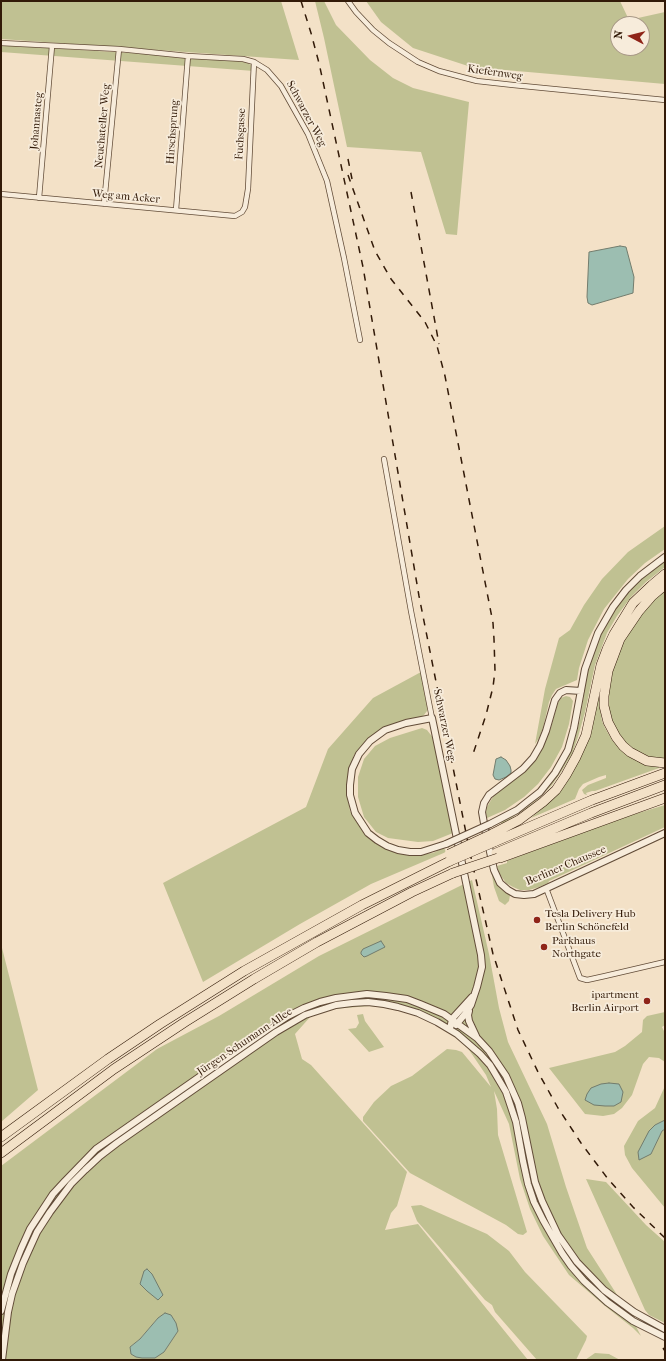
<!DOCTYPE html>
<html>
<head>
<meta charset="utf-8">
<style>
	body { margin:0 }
	#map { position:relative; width:666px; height:1361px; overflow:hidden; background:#f3e1c7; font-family:"IM FELL French Canon",serif }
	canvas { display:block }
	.frame { position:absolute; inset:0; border:2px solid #321a08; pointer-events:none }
	.north { position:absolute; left:610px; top:16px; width:40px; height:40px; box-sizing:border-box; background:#f7ecdb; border:1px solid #a89887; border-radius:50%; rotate:277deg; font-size:11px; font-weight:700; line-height:16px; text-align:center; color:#321a08 }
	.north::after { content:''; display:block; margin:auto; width:14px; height:18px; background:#8f2418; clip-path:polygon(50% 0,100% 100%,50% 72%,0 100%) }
</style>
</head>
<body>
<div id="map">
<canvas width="666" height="1361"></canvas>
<div class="frame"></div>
<div class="north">N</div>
</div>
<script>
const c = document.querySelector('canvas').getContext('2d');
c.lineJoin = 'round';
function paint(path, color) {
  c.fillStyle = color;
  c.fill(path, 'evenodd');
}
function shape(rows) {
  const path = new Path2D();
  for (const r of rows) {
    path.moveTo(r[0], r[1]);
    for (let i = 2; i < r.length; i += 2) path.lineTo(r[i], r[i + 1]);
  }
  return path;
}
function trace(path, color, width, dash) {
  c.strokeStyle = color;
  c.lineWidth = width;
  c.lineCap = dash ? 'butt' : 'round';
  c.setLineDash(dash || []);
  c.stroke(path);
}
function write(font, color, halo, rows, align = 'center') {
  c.font = font + ' "IM FELL French Canon",serif';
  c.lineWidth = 3.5;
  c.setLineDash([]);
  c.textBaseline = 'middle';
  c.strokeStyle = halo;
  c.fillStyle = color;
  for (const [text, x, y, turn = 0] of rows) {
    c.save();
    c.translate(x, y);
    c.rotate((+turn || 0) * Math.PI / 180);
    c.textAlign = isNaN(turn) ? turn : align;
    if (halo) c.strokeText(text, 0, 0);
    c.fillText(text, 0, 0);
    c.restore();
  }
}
const green = shape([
	[1,1,281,1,299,60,1,39],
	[315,1,324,1,336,25,370,60,393,78,413,88,469,102,457,235,446,234,421,152,347,147,324,38],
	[366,1,620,1,629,20,665,12,665,84,471,67,413,48,381,22],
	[618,24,642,24,642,48,618,48],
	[1,45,242,60,251,65,254,71,1,52],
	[665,526,665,549,645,563,628,579,604,609,588,640,579,668,577,680,556,689,552,695,549,702,543,728,539,738,535,744,545,689,559,638,570,630,584,605,602,579,628,552],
	[665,560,665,567,646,582,631,597,617,616,607,633,595,665,585,712,578,737,572,754,561,772,552,785,532,805,502,824,501,822,516,815,534,802,546,790,557,776,569,755,575,738,580,720,588,669,602,631,617,606,631,589,650,571],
	[665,589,665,760,647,757,630,748,615,731,607,708,610,674,624,638,651,602],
	[421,672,428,705,427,711,424,715,419,718,393,724,375,733,362,745,354,755,349,773,347,794,350,811,364,833,373,841,416,855,433,853,444,848,446,852,371,884,300,924,203,982,163,883,306,807,328,749,373,698],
	[600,692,600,709,602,721,605,728,612,740,628,756,659,767,659,768,595,791,592,791,586,793,587,795,584,794,582,790,588,785,606,778,606,775,599,777,583,784,579,789,575,799,531,818,548,803,560,789],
	[566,696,570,697,573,701,569,724,562,747,551,767,538,784,524,797,505,810,487,818,486,812,487,807,494,795,542,748,551,727,558,703,561,698],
	[422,728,427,730,434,739,453,833,433,841,418,842,388,838,376,832,364,817,358,797,358,777,364,759,375,746,390,738],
	[665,805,665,827,549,881,548,883,539,887,529,890,520,890,513,887,506,883,499,873,497,866,507,863,507,861,517,857,625,817],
	[491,870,495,881,501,889,510,895,509,901,505,905,499,901,494,887],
	[472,880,489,954,499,1008,508,1042,547,1124,566,1187,587,1248,630,1315,641,1336,633,1328,605,1306,569,1275,543,1236,530,1209,520,1179,509,1124,494,1091,497,1109,498,1135,527,1232,523,1235,518,1234,506,1225,410,1173,363,1121,363,1117,374,1102,391,1086,412,1076,447,1049,456,1050,462,1052,491,1087,486,1075,463,1041,441,1027,418,1016,394,1009,370,1006,333,1009,311,1016,295,1034,302,1059,311,1065,407,1172,397,1206,391,1213,385,1230,418,1224,528,1360,1,1360,1,1166,157,1049,219,1016,319,956],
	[158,1318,178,1331,164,1352,130,1347,140,1339],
	[1,944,38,1090,1,1122],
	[665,1012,665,1025,662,1027,665,1033,665,1062,659,1058,649,1057,643,1064,632,1095,622,1108,614,1114,603,1116,585,1114,549,1068,615,1052,625,1046,642,1032,643,1020,647,1016],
	[363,1014,365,1021,384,1047,369,1052,348,1029,356,1028,359,1023,357,1015],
	[665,1086,665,1120,655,1125,651,1154,662,1131,665,1129,665,1208,632,1168,625,1155,624,1146,638,1121,655,1108],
	[586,1179,606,1182,646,1225,665,1242,665,1323,649,1315,645,1310],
	[421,1205,487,1234,509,1251,525,1272,587,1336,586,1340,576,1360,537,1360,495,1312,492,1305,485,1300,417,1221,411,1206],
	[595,1353,609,1354,620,1360,585,1360]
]);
const water = shape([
	[620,246,626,247,634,277,633,293,592,305,588,303,587,297,589,252,620,246],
	[501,757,506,760,510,766,511,770,511,773,506,777,499,780,495,779,493,775,496,759,501,757],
	[381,941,385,947,367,956,364,957,361,954,361,952,363,949,381,941],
	[609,1083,619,1084,623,1092,621,1102,614,1106,605,1106,594,1105,585,1100,587,1094,591,1088,601,1084,609,1083],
	[665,1120,665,1129,662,1131,651,1154,639,1160,638,1152,649,1131,655,1125,665,1120],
	[147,1269,152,1274,163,1295,158,1300,147,1291,140,1284,144,1271,147,1269],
	[165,1313,171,1315,176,1323,178,1331,164,1352,155,1358,142,1358,136,1357,131,1354,130,1347,140,1339,158,1318,165,1313]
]);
const minor = shape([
	[348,1,356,12,373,30,389,43,418,62,439,71,477,81,513,85,665,100],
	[1,43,119,49,188,56,243,59,254,62,267,70,281,86,308,134,327,181,344,258,360,340],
	[1,194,235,216,242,212,245,207,248,189,254,62],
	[39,198,52,46],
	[104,204,119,49],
	[176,210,188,56],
	[384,459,411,611,432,718],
	[546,888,580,978,587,980,605,976,665,962]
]);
const tertiary = shape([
	[581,691,566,690,560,693,555,700,546,731,540,746,533,758,523,769,489,795,484,803,482,812,485,829,494,870,500,883,508,890,515,894,524,895,534,894,665,833],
	[490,824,517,810,527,802,540,792,555,773,568,750,574,728,585,669,598,633,613,607,626,590,640,576,665,557],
	[446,844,421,852,410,852,398,850,387,846,377,840,368,833,355,813,350,795,350,785,352,769,359,754,370,741,385,730,406,723,432,718,481,955,482,967,477,987,471,1005,465,1014,456,1025],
	[469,1011,468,1015,469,1021,476,1036],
	[450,1029,452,1019,472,997],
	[1,1311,11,1274,21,1249,30,1229,53,1194,65,1181,96,1149,268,1029,288,1016,304,1008,320,1002,336,998,367,994,386,996,407,999,420,1004,444,1014,477,1038,489,1051,506,1076,518,1103,522,1118,535,1182,542,1201,558,1235,577,1262,604,1290,634,1312,665,1329],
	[2,1360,8,1312,12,1294,23,1263,37,1232,50,1212,71,1184,85,1170,100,1156,117,1143,276,1032,305,1015,336,1005,352,1003,368,1002,384,1004,398,1007,418,1013,437,1022,457,1034,480,1054,490,1065,506,1092,516,1122,523,1161,528,1184,534,1202,543,1220,562,1253,571,1266,584,1281,607,1302,633,1321,665,1337]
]);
const motorway = shape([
	[665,585,652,596,639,611,620,639,608,671,604,696,604,706,608,722,616,737,623,746,630,752,647,761,665,763],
	[492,834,519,820,543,802,556,790,566,775,576,757,586,735,601,665,607,649,614,634,633,603,652,585,665,574],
	[494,842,592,800,665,773],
	[496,853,591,813,665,785],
	[500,858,665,798],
	[1,1137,108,1059,160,1024,244,971,362,905,450,861],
	[1,1153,114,1069,185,1022,254,979,317,942,412,892,453,873]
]);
const rail = shape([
	[301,1,311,33,319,63,363,267,419,596,470,853,493,954,518,1030,538,1072,558,1108,581,1143,608,1179,633,1207,665,1238],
	[348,159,352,179],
	[348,175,375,251,391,279,425,322,437,346,445,376,493,623,494,639,495,671,493,687,486,715,472,757],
	[411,192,439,344],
	[663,1348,665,1351]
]);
const tertiaryBridge = shape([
	[446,844,490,824]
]);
const motorwayBridge = shape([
	[449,854,492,834],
	[450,861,494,842],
	[453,873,498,858]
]);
const markers = [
	[537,920,4,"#8f2418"],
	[544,947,4,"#8f2418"],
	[647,1001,4,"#8f2418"]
];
const streetNames = [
	["Kiefernweg",495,73,8],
	["Schwarzer Weg",306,114,62],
	["Johannasteg",37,121,-85],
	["Neuchateller Weg",103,126,-85],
	["Hirschsprung",173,132,-86],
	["Fuchsgasse",241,134,-87],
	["Weg am Acker",126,197,5],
	["Schwarzer Weg",444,725,78],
	["Berliner Chaussee",566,866,-23],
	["Jürgen-Schumann-Allee",245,1042,-34]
];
const poiNames = [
	["Tesla Delivery Hub",545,914],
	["Berlin Schönefeld",545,927],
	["Parkhaus",552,941],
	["Northgate",552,954],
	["ipartment",639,995,"right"],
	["Berlin Airport",639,1008,"right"]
];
paint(green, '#c0c192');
paint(water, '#9cbeb1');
trace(water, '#727c6d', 1);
trace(minor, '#624c38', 6);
trace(tertiary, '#624c38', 8);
trace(motorway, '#321a08', 10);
trace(minor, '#f7ecdb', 4.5);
trace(tertiary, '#f7ecdb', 6);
trace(motorway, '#f3e1c7', 9);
trace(rail, '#321a08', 1.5, [7, 7]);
trace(tertiaryBridge, '#624c38', 8, []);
trace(motorwayBridge, '#321a08', 10, []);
trace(tertiaryBridge, '#f7ecdb', 6);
trace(motorwayBridge, '#f3e1c7', 9);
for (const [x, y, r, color] of markers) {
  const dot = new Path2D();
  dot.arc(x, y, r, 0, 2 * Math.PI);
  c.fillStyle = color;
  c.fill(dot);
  trace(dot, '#f7ecdb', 1.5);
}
write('11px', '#321a08', '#f7ecdb', streetNames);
write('11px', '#321a08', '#f7ecdb', poiNames, 'left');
</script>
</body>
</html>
